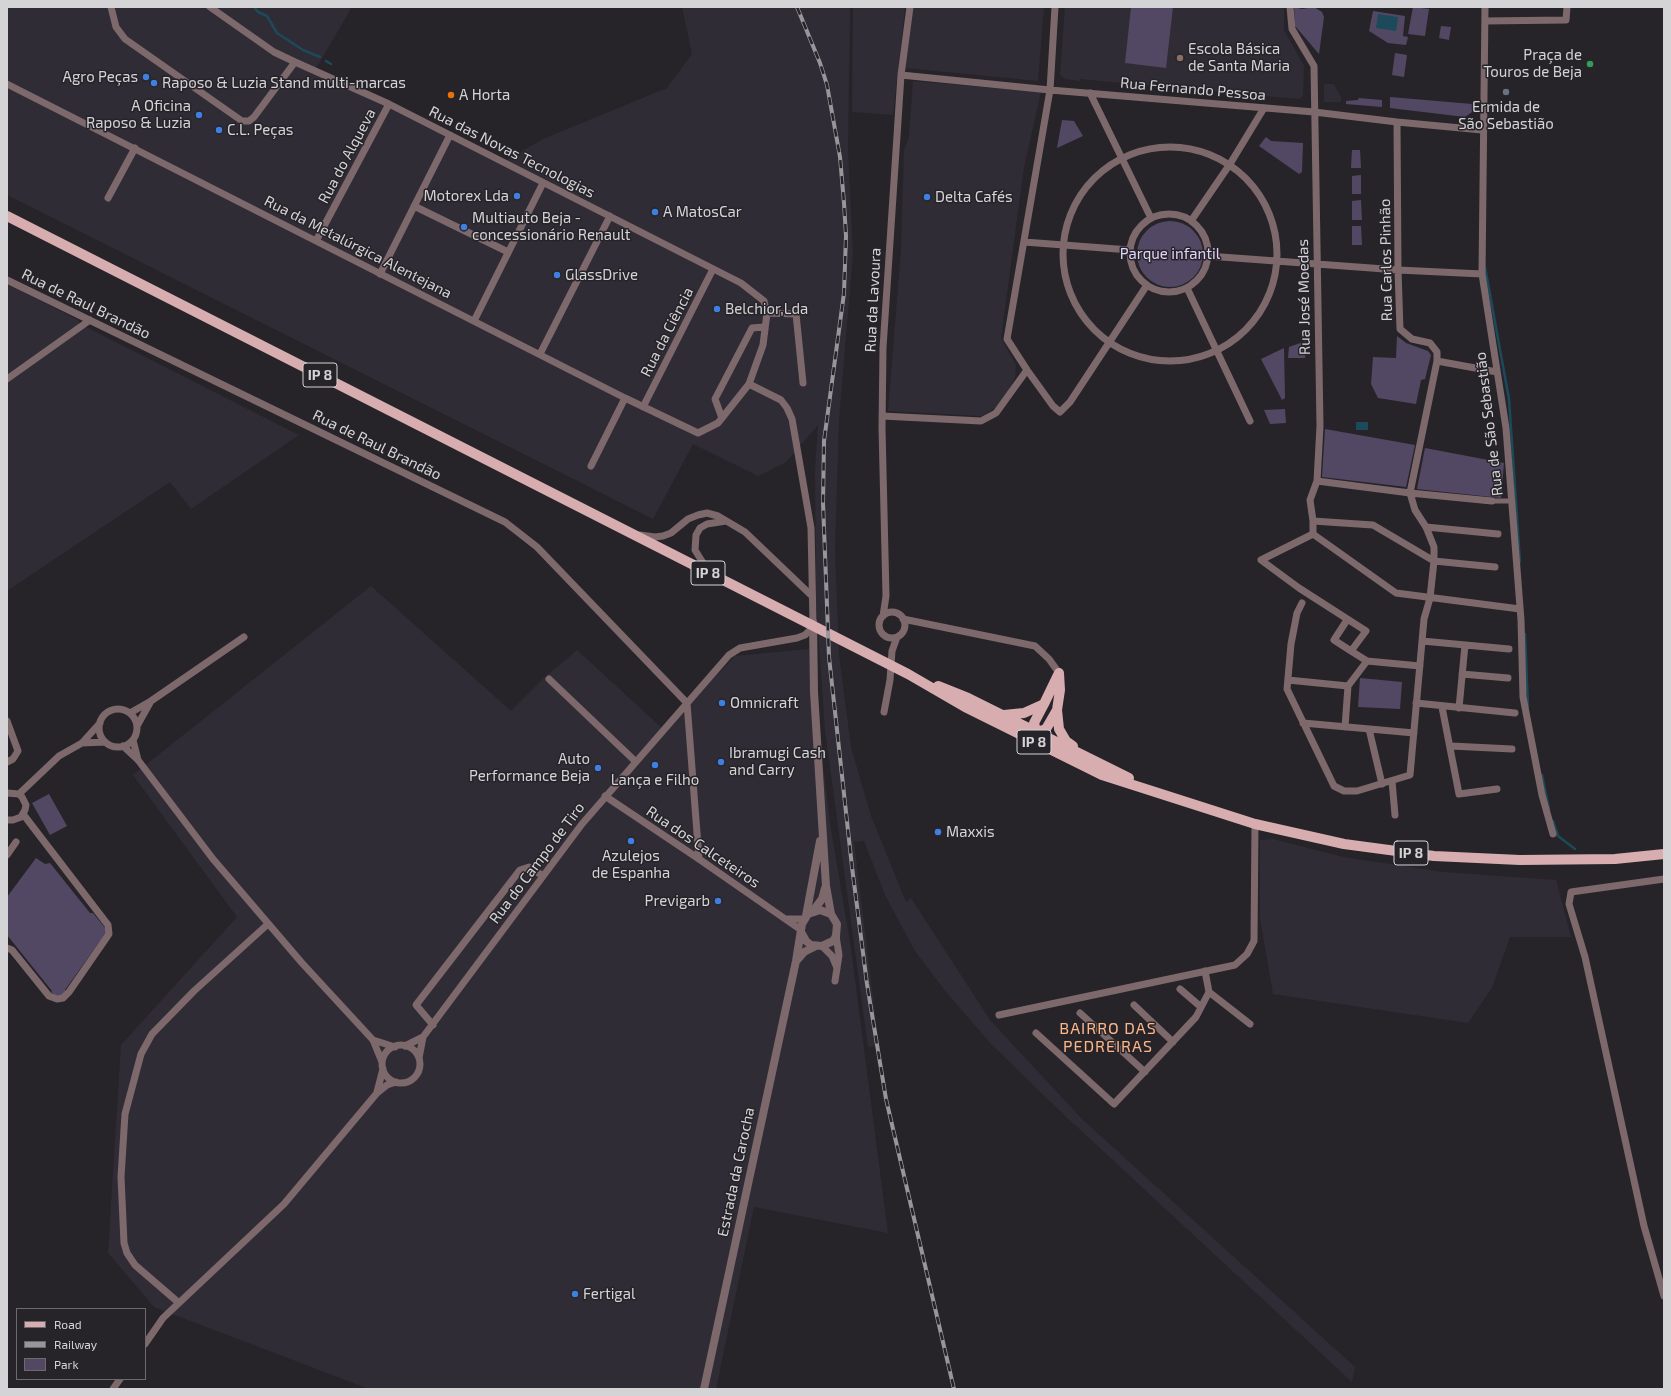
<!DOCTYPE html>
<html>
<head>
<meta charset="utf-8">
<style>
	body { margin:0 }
	#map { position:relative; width:1671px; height:1396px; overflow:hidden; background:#262429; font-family:"Exo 2",sans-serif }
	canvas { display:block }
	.frame { position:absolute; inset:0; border:8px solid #d4d3d6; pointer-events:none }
	.legend { position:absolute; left:16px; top:1308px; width:130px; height:72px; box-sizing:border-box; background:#262429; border:1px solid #6c6a6e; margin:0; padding:5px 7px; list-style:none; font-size:12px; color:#d4d3d6 }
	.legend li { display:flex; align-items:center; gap:8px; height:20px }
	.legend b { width:20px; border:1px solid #6c6a6e }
</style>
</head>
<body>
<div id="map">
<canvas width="1671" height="1396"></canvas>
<div class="frame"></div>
<ul class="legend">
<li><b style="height:5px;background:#d7adb0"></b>Road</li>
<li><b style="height:5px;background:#98969a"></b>Railway</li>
<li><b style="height:11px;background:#534863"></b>Park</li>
</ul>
</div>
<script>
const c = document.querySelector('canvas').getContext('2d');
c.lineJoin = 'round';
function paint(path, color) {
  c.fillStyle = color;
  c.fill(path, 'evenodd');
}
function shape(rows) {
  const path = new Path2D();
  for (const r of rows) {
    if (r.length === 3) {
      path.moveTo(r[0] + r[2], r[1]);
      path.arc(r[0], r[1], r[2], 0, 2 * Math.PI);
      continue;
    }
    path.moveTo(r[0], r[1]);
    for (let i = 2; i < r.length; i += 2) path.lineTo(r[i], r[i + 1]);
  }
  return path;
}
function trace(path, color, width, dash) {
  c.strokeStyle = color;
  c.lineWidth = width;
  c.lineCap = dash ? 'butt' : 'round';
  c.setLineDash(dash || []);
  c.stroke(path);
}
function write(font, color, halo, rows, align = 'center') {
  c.font = font + ' "Exo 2",sans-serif';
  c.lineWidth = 3;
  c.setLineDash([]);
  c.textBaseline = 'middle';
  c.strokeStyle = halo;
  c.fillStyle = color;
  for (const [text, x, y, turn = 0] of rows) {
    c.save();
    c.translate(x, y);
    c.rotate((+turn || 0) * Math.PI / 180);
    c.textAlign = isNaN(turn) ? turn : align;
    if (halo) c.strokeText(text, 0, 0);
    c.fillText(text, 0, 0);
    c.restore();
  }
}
const built = shape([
	[7,7,352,7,315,70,503,162,543,139,667,88,692,54,682,7,850,7,848,151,853,254,839,419,835,550,839,655,851,747,871,816,906,902,911,898,990,1020,1082,1119,1355,1367,1352,1382,1061,1112,991,1044,946,992,915,951,885,895,864,841,854,842,879,1046,868,1047,825,730,816,599,815,469,818,425,786,462,758,476,693,444,653,519,7,195],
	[853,7,905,7,893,115,852,112],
	[913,7,1044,7,1038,81,905,68],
	[1065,7,1284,7,1284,30,1304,66,1303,96,1299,99,1080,79,1080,81,1065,79,1060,75],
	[913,81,1041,92,1024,167,1001,338,1016,365,1015,377,1007,394,995,408,982,416,888,411,901,250,904,151,909,137],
	[1324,84,1334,84,1341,97,1341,102,1324,102],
	[7,284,78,320,80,324,299,435,191,509,170,482,7,591],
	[371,586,511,711,543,679,577,650,664,730,735,656,809,649,830,823,851,949,888,1233,754,1207,716,1389,369,1389,154,1307,108,1253,121,1045,237,917,133,775],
	[1273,839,1343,857,1443,872,1556,880,1571,937,1510,937,1492,988,1468,1023,1273,994,1260,918,1260,840]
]);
const green = shape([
	[1131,7,1173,7,1166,68,1125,63],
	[1294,7,1302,9,1314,7,1322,12,1324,17,1319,54,1295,26],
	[1413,7,1429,9,1425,36,1408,34],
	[1373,11,1405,16,1403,36,1408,37,1406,45,1388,43,1369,31],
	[1441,26,1451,27,1449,40,1439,38],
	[1395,53,1407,55,1404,77,1392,75],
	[1390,97,1472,104,1472,112,1465,117,1390,108],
	[1359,98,1382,100,1382,107,1346,104,1346,101,1358,100],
	[1062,120,1074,121,1083,136,1057,148],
	[1266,137,1271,141,1303,143,1302,172,1299,174,1259,146],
	[1352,150,1360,150,1361,168,1351,168],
	[1361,175,1361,194,1352,194,1352,176],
	[1361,200,1362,220,1352,220,1352,201],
	[1170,254,33],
	[1352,226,1361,226,1362,245,1352,245],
	[1397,336,1406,343,1428,351,1431,355,1425,379,1421,380,1416,404,1378,398,1371,384,1373,357,1396,358],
	[1306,341,1305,358,1288,358,1289,347],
	[1284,348,1285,398,1282,400,1261,359],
	[1285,409,1286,423,1270,424,1264,410],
	[1325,429,1415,445,1406,487,1322,477],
	[1425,448,1504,463,1501,498,1417,489],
	[1360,678,1402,682,1400,709,1358,707],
	[49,794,67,826,50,835,32,803],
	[36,858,45,864,50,863,90,913,93,913,106,929,106,935,102,942,100,941,65,990,66,993,63,996,54,995,51,992,52,991,7,935,7,897]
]);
const water = shape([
	[1378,14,1398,17,1396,31,1376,28],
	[1356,422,1368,422,1368,430,1356,430]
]);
const stream = shape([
	[254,7,258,12,267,16,277,33,303,50,320,57],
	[326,61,331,64],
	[1485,267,1509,399,1520,562],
	[1525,634,1528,707],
	[1542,775,1549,809],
	[1553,821,1558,836,1575,849]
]);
const pedestrian = shape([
	[1492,501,1512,501]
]);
const minor = shape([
	[111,7,116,27,125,39,242,121,249,121,254,117,295,62],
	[1055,7,1050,90,1007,339,1027,370,1053,406,1060,412,1070,402,1147,285],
	[1290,7,1292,29,1314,66,1320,426,1317,481,1310,500,1313,521,1313,534],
	[1485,7,1482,274,1506,428,1521,620,1523,697,1542,795,1553,834],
	[1485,21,1566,20,1567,7],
	[901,75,1050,90,1314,112,1397,122,1482,130],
	[7,84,625,398,698,433,718,423,749,384,763,345,767,313,764,301,741,283,389,104,295,62,274,52,210,7],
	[1090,93,1151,218],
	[1170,254,107],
	[108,198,135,148],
	[414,206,508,252],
	[1169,253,39],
	[1191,221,1230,164,1264,108],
	[316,241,389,104],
	[1024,242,1130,250],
	[1208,256,1398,270,1482,274],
	[380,274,450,135],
	[7,280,505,522,537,547,687,703],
	[1187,288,1250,421],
	[767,313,796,314,803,383],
	[474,321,543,183],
	[540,354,610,216],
	[1437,361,1497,372],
	[7,379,90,320],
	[643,407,713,269],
	[882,416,981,421,996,413,1027,370],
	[722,418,715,399,752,328,764,327],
	[591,466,625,398],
	[1317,481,1410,493,1492,501],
	[1313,521,1373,525,1434,561,1495,567],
	[1426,527,1498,534],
	[1313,534,1261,560,1299,588,1366,631,1351,651,1367,661,1420,666],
	[1313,534,1396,593,1520,609],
	[640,535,655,537,663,536,671,533,688,519,698,515,707,513,718,516,745,532,812,596],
	[708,571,695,550,696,535,700,528,707,524,726,521],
	[1302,603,1297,613,1291,644,1287,689,1334,786,1344,791,1357,791,1410,775,1424,619,1430,598,1434,561,1434,547,1426,527,1415,510,1410,493,1437,361,1437,352,1430,343,1412,339,1400,329,1398,270,1397,122],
	[892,625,13],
	[883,616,886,596,882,428,883,348,901,75,910,7],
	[903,619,1035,646,1049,659,1059,673],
	[1347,620,1334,640,1351,651],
	[1422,641,1509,649],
	[1462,674,1508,678],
	[549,679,635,761],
	[1288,680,1348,686],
	[151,701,244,637],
	[687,703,699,859],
	[1416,703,1515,713],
	[1442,707,1459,794,1497,789],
	[1459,708,1465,645],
	[118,728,19],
	[884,712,890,680,892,651,897,637],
	[130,713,151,701,137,726],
	[7,721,18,751,13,759,7,762],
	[1303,723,1414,733],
	[1345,727,1348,686,1367,661],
	[1369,729,1382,784],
	[133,740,138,760],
	[82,743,105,742],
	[123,746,138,760,213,859,302,963,373,1040,382,1062],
	[1451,746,1512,749],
	[1392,781,1395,815],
	[7,793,19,794,22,797,26,805,25,810,21,817,13,820,7,820],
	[19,794,59,756,82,743,100,723],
	[605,796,699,859,801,930],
	[7,855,16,842],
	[1664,879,1571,892,1569,904,1585,957,1644,1226,1664,1296],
	[786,919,804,919],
	[822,946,832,956,837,968],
	[7,948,12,950,49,996,57,999,63,998,69,992,109,934,108,925,23,814],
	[835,981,839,955,836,936],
	[1180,989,1201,1007],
	[1209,992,1250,1024],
	[1134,1005,1173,1042],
	[1080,1013,1145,1072],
	[999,1015,1235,965,1247,954,1254,941,1255,824],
	[433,1025,416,1005,520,870,529,867,543,876],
	[1036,1033,1114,1104,1196,1017,1209,992,1205,971],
	[373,1040,395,1047],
	[401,1064,19],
	[405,1046,423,1037],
	[419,1058,423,1037,582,824,729,655,740,648,797,638,805,635,810,630,813,622,811,528,792,419,787,408,781,400,749,384],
	[377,1092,383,1069],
	[179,1303,135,1265,127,1253,124,1243,121,1177,125,1114,141,1054,152,1034,194,991,268,924],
	[145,1344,163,1318,284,1204,377,1093,387,1085,396,1082],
	[113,1389,120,1379]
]);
const tertiary = shape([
	[813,622,814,692,826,886,831,914],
	[813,911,822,899,825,888],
	[806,916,820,841],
	[797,960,804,952,816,946],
	[704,1389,796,961,802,924,808,914,820,910,831,914,837,924,836,936,833,941,822,946,811,945,806,941,801,932]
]);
const primary = shape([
	[7,216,908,674,965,707,1102,775,1255,824,1344,844,1434,856,1520,860,1615,859,1664,854],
	[1059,673,1060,690,1057,710,1059,729,1066,741,1073,746],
	[938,686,968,698,1129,778],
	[1004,715,1024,713,1044,704,1058,675],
	[1035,733,1046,729,1057,710],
	[1037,735,1034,723,1044,704]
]);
const rail = shape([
	[797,7,820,63,827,85,840,157,844,203,846,236,844,293,824,441,823,503,829,657,852,867,867,984,886,1099,954,1389]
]);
const markers = [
	[1180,58,4,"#8d6e63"],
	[1590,64,4,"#2e9e5b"],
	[146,77,4,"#3f7fe0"],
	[154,83,4,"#3f7fe0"],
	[1506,92,4,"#6b7280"],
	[451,95,4,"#e8710a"],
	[199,115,4,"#3f7fe0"],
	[219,130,4,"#3f7fe0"],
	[517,196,4,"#3f7fe0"],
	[927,197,4,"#3f7fe0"],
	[655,212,4,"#3f7fe0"],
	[464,227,4,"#3f7fe0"],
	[557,275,4,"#3f7fe0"],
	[717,309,4,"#3f7fe0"],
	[722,703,4,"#3f7fe0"],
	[721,762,4,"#3f7fe0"],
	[655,765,4,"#3f7fe0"],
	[598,768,4,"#3f7fe0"],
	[938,832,4,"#3f7fe0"],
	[631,841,4,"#3f7fe0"],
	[718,901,4,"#3f7fe0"],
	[575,1294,4,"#3f7fe0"]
];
const shields = [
	[320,375,34],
	[708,573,34],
	[1034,742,34],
	[1411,853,34]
];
const shieldNames = [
	["IP 8",320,375],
	["IP 8",708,573],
	["IP 8",1034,742],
	["IP 8",1411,853]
];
const poiNames = [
	["Escola Básica",1188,49],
	["de Santa Maria",1188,66],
	["Praça de",1582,55,"right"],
	["Touros de Beja",1582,72,"right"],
	["Agro Peças",138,77,"right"],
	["Raposo & Luzia Stand multi-marcas",162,83],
	["A Horta",459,95],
	["A Oficina",191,106,"right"],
	["Raposo & Luzia",191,123,"right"],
	["Ermida de",1506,107,"center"],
	["São Sebastião",1506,124,"center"],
	["C.L. Peças",227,130],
	["Motorex Lda",509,196,"right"],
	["Delta Cafés",935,197],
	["A MatosCar",663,212],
	["Multiauto Beja -",472,218],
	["concessionário Renault",472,235],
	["GlassDrive",565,275],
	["Belchior,Lda",725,309],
	["Omnicraft",730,703],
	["Ibramugi Cash",729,753],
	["and Carry",729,770],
	["Auto",590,759,"right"],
	["Performance Beja",590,776,"right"],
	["Lança e Filho",655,780,"center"],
	["Maxxis",946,832],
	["Azulejos",631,856,"center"],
	["de Espanha",631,873,"center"],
	["Previgarb",710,901,"right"],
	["Fertigal",583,1294]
];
const streetNames = [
	["Rua Fernando Pessoa",1193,89,5],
	["Rua das Novas Tecnologias",512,152,27],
	["Rua do Alqueva",347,156,-62],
	["Rua da Metalúrgica Alentejana",358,247,27],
	["Rua Carlos Pinhão",1386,260,-91],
	["Rua José Moedas",1304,297,-91],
	["Rua da Lavoura",873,300,-87],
	["Rua de Raul Brandão",86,304,26],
	["Rua da Ciência",667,332,-63],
	["Rua de São Sebastião",1489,424,-97],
	["Rua de Raul Brandão",377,445,26],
	["Rua dos Calceteiros",703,847,34],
	["Rua do Campo de Tiro",537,863,-53],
	["Estrada da Carocha",736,1172,-78]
];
const parkNames = [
	["Parque infantil",1170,254]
];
const neighbourhoodNames = [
	["BAIRRO DAS",1108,1029],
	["PEDREIRAS",1108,1047]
];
paint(built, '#302c36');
paint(green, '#534863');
paint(water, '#1c4a5a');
trace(stream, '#1c4a5a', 2.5);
trace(pedestrian, '#7d696b', 5);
trace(minor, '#7d696b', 7);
trace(tertiary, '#7d696b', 8);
trace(primary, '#d7adb0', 10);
trace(rail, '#98969a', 4);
trace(rail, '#262429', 2.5, [8]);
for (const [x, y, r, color] of markers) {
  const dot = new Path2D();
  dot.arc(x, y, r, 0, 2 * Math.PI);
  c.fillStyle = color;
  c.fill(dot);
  trace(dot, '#262429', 1.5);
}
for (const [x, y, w] of shields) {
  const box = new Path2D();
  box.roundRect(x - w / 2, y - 12, w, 24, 3);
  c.fillStyle = '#262429';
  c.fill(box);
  trace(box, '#d4d3d6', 1);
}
write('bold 14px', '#d4d3d6', null, shieldNames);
write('15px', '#d4d3d6', '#262429', poiNames, 'left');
write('15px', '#d4d3d6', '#262429', streetNames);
write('15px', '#e2d4f9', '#262429', parkNames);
c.letterSpacing = '1px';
write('16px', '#fbb689', '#262429', neighbourhoodNames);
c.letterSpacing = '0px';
</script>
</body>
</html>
